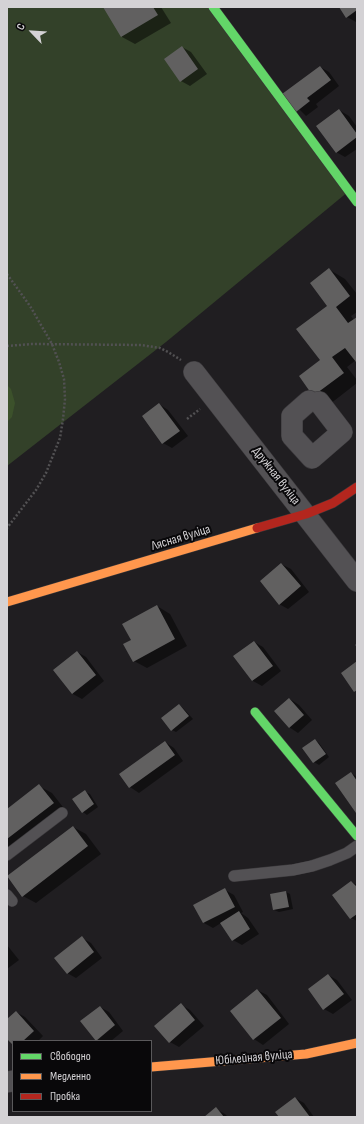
<!DOCTYPE html>
<html>
<head>
<meta charset="utf-8">
<style>
	body { margin:0 }
	#map { position:relative; width:364px; height:1124px; overflow:hidden; background:#201e21; font-family:"Sofia Sans Condensed",sans-serif }
	canvas { display:block }
	.frame { position:absolute; inset:0; border:8px solid #d4d2d5; pointer-events:none }
	.legend { position:absolute; left:12px; top:1040px; width:140px; height:72px; box-sizing:border-box; background:#09080a; border:1px solid #5a595b; margin:0; padding:5px 7px; list-style:none; font-size:12px; color:#d4d2d5 }
	.legend li { display:flex; align-items:center; gap:8px; height:20px }
	.legend b { width:20px; border:1px solid #5a595b }
	.north { position:absolute; left:12px; top:12px; width:40px; height:40px; -webkit-text-stroke:3px #09080a; paint-order:stroke; rotate:295deg; font-size:11px; font-weight:700; line-height:16px; text-align:center; color:#d4d2d5 }
	.north::after { content:''; display:block; margin:auto; width:14px; height:18px; background:#d4d2d5; clip-path:polygon(50% 0,100% 100%,50% 72%,0 100%) }
</style>
</head>
<body>
<div id="map">
<canvas width="364" height="1124"></canvas>
<div class="frame"></div>
<ul class="legend">
<li><b style="height:5px;background:#63d668"></b>Свободно</li>
<li><b style="height:5px;background:#ff974d"></b>Медленно</li>
<li><b style="height:5px;background:#b3261e"></b>Пробка</li>
</ul>
<div class="north">С</div>
</div>
<script>
const c = document.querySelector('canvas').getContext('2d');
c.lineJoin = 'round';
function paint(path, color) {
  c.fillStyle = color;
  c.fill(path, 'evenodd');
}
function shape(rows) {
  const path = new Path2D();
  for (const r of rows) {
    path.moveTo(r[0], r[1]);
    for (let i = 2; i < r.length; i += 2) path.lineTo(r[i], r[i + 1]);
  }
  return path;
}
function trace(path, color, width, dash) {
  c.strokeStyle = color;
  c.lineWidth = width;
  c.lineCap = dash ? 'butt' : 'round';
  c.setLineDash(dash || []);
  c.stroke(path);
}
function write(font, color, halo, rows, align = 'center') {
  c.font = font + ' "Sofia Sans Condensed",sans-serif';
  c.lineWidth = 4;
  c.setLineDash([]);
  c.textBaseline = 'middle';
  c.strokeStyle = halo;
  c.fillStyle = color;
  for (const [text, x, y, turn = 0] of rows) {
    c.save();
    c.translate(x, y);
    c.rotate((+turn || 0) * Math.PI / 180);
    c.textAlign = isNaN(turn) ? turn : align;
    if (halo) c.strokeText(text, 0, 0);
    c.fillText(text, 0, 0);
    c.restore();
  }
}
const green = shape([
	[7,7,213,7,349,191,166,342,7,466]
]);
const forest = shape([
	[7,385,11,389,15,403,12,417,7,422]
]);
const shadow = shape([
	[104,7,161,7,171,23,135,44,122,37],
	[340,7,357,7,357,21,356,22,347,17],
	[182,47,191,52,207,74,190,86,181,81],
	[320,67,329,72,339,86,316,104,318,107,306,116,284,94],
	[339,110,349,116,357,127,357,149,345,157,336,152],
	[330,270,345,279,357,294,357,312,351,316,354,320,357,318,357,362,356,360,347,367,357,380,357,383,330,404,314,395,322,361,328,306],
	[159,404,168,410,188,436,172,448,163,443],
	[281,564,291,569,309,592,288,609,279,604],
	[157,606,170,614,187,646,147,668,134,661,132,640],
	[254,642,263,647,281,671,262,686,253,681,235,657],
	[77,652,86,657,104,681,82,699,73,694],
	[290,699,299,705,312,720,298,733,289,727],
	[179,705,183,708,193,719,176,732,172,730],
	[315,740,319,743,329,757,319,765,314,762,304,748],
	[165,742,174,748,183,761,139,793,130,787],
	[351,773,357,777,357,812,337,783],
	[39,786,52,793,66,811,7,856,7,810],
	[85,792,90,794,98,807,87,815,83,812],
	[73,827,86,834,101,854,36,903,23,896],
	[351,882,357,885,357,921,351,918],
	[225,890,234,895,243,912,241,913,248,918,259,934,242,945,233,940,221,923,213,928,204,923],
	[286,892,290,894,293,909,279,912,274,910],
	[82,938,91,943,102,958,76,978,67,973],
	[7,945,19,960,7,969],
	[328,975,337,980,352,1000,333,1014,324,1009],
	[257,990,267,995,289,1024,263,1045,254,1039,231,1011],
	[181,1005,190,1010,204,1026,179,1047,170,1042],
	[100,1007,109,1012,123,1031,111,1041,96,1040],
	[16,1012,25,1017,43,1036,38,1041,13,1041,13,1044,7,1037,7,1020],
	[295,1098,304,1103,314,1117,280,1117],
	[216,1109,225,1114,228,1117,206,1117]
]);
const building = shape([
	[103,7,153,7,158,15,121,37],
	[339,7,357,7,357,10,346,18],
	[182,46,198,69,180,82,164,59],
	[320,66,331,80,307,98,310,101,296,112,282,94],
	[339,109,357,134,357,137,336,153,316,126],
	[329,268,350,296,336,307,348,323,357,317,357,362,356,362,345,348,332,357,344,373,313,396,299,376,320,360,296,329,327,306,310,283],
	[159,403,180,431,162,444,142,416],
	[281,563,301,586,279,605,260,581],
	[157,605,175,639,133,662,123,644,131,640,122,624],
	[254,641,273,666,252,681,233,656],
	[77,651,96,675,72,694,53,670],
	[357,661,357,690,354,692,341,673],
	[289,698,304,715,289,728,274,711],
	[179,704,189,716,171,731,161,718],
	[315,739,326,754,313,763,302,748],
	[165,741,175,755,129,788,119,774],
	[351,772,357,781,356,813,335,783],
	[39,784,54,803,7,839,7,809],
	[85,790,94,804,82,813,72,799],
	[73,826,88,846,22,897,7,876],
	[351,881,357,887,357,914,350,919,332,895],
	[225,888,235,907,203,923,193,905],
	[286,891,289,907,273,910,270,894],
	[239,911,250,929,232,941,220,923],
	[82,936,94,952,67,974,54,958],
	[328,974,344,994,323,1010,308,989],
	[257,989,281,1018,253,1040,230,1011],
	[181,1003,195,1020,169,1043,154,1026],
	[100,1006,115,1025,96,1041,80,1021],
	[16,1011,34,1031,23,1041,13,1041,13,1045,7,1039,7,1019],
	[295,1097,310,1117,279,1117,275,1112],
	[216,1107,224,1117,204,1117]
]);
const path = shape([
	[7,274,30,306,52,344,59,362,64,379,65,399,63,419,60,438,46,473,36,490,7,528],
	[7,346,32,344,141,345,160,348,168,352,181,360],
	[187,419,200,409],
	[356,646,357,645]
]);
const lane = shape([
	[7,855,62,813],
	[234,876,293,870,312,866,330,860,347,853,357,846],
	[7,895,12,901]
]);
const street = shape([
	[194,372,357,581],
	[309,401,292,416,292,436,312,458,342,432,319,402],
	[7,1082,13,1081]
]);
const fast = shape([
	[213,7,357,202],
	[255,712,357,836]
]);
const slow = shape([
	[7,602,257,528],
	[151,1067,306,1054,357,1043]
]);
const jam = shape([
	[257,528,306,514,333,503,357,487]
]);
const streetNames = [
	["Дружная вуліца",276,476,52],
	["Лясная вуліца",181,538,-17],
	["Юбілейная вуліца",254,1058,-5]
];
paint(green, '#334129');
paint(forest, '#3c512b');
paint(shadow, '#0007');
paint(building, '#616060');
trace(lane, '#3a383b', 12);
trace(street, '#3a383b', 22);
trace(fast, '#3a383b', 10);
trace(slow, '#3a383b', 10);
trace(jam, '#3a383b', 10);
trace(path, '#525153', 2.5, [2, 2]);
trace(lane, '#535154', 11);
trace(street, '#535154', 21);
trace(fast, '#63d668', 9);
trace(slow, '#ff974d', 9);
trace(jam, '#b3261e', 9);
write('13px', '#d4d2d5', '#09080a', streetNames);
</script>
</body>
</html>
